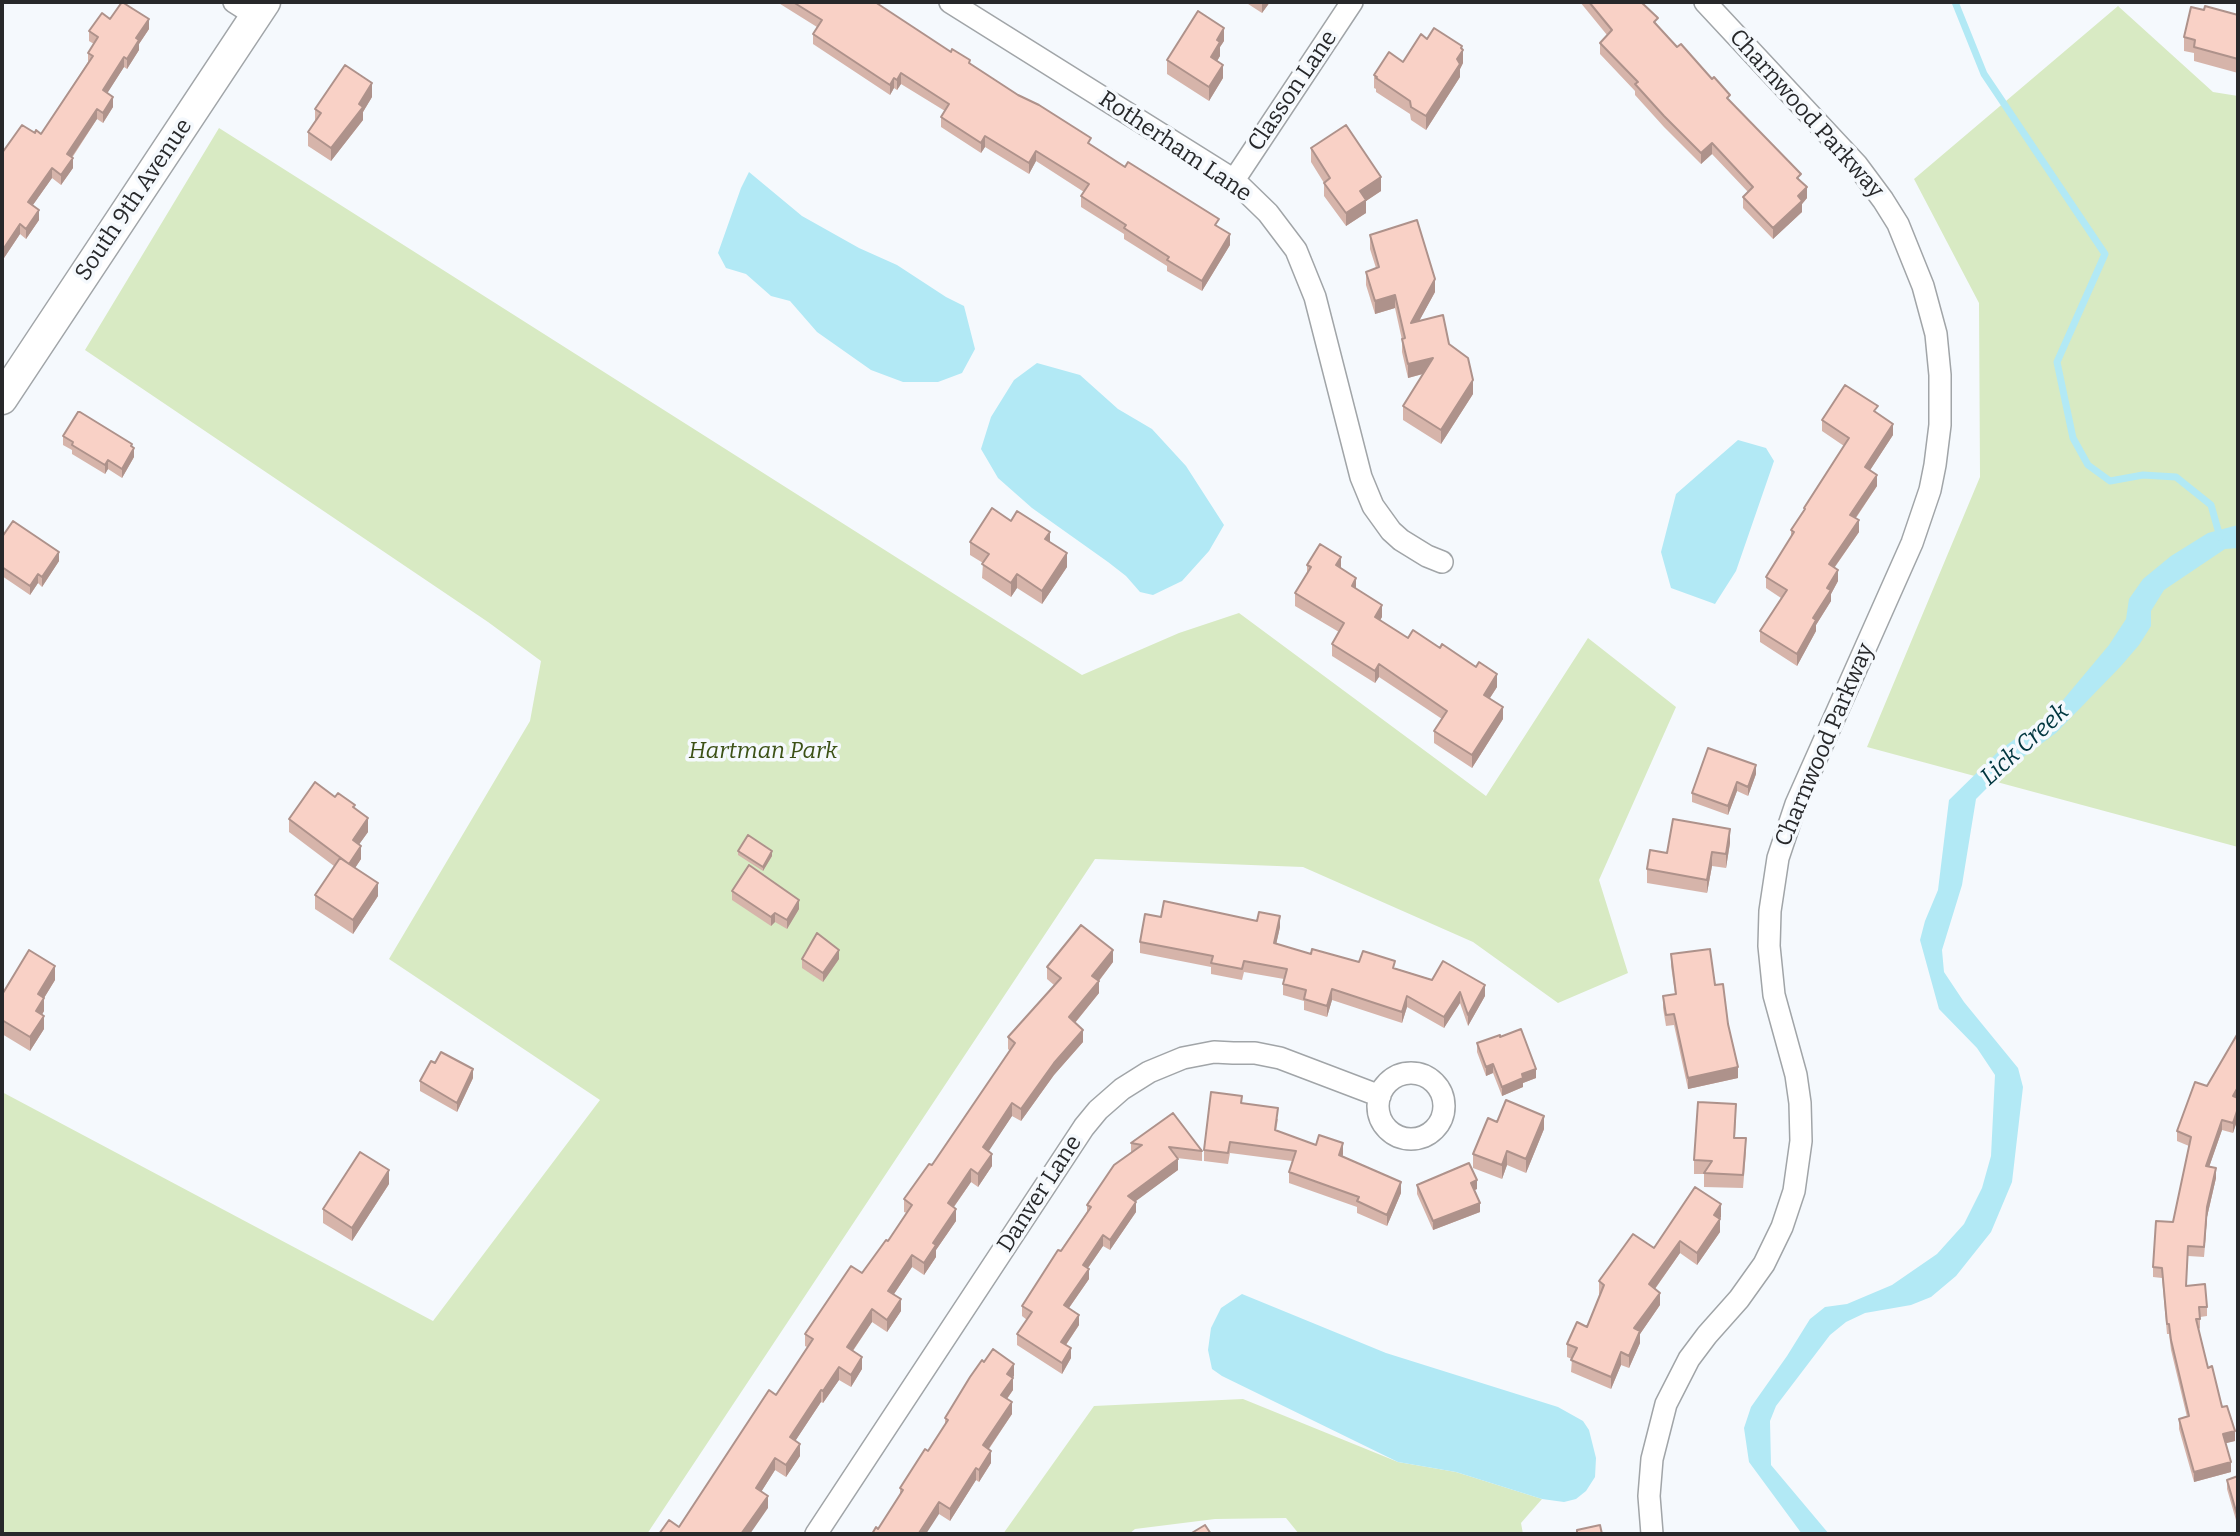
<!DOCTYPE html>
<html>
<head>
<meta charset="utf-8">
<style>
	body { margin:0 }
	#map { position:relative; width:2240px; height:1536px; overflow:hidden; background:#f5f9fd; font-family:Bitter,serif }
	canvas { display:block }
	.frame { position:absolute; inset:0; border:4px solid #27282a; pointer-events:none }
</style>
</head>
<body>
<div id="map">
<canvas width="2240" height="1536"></canvas>
<div class="frame"></div>
</div>
<script>
const c = document.querySelector('canvas').getContext('2d');
c.lineJoin = 'round';
function paint(path, color) {
  c.fillStyle = color;
  c.fill(path, 'evenodd');
}
function shape(rows) {
  const path = new Path2D();
  for (const r of rows) {
    if (r.length === 3) {
      path.moveTo(r[0] + r[2], r[1]);
      path.arc(r[0], r[1], r[2], 0, 2 * Math.PI);
      continue;
    }
    path.moveTo(r[0], r[1]);
    for (let i = 2; i < r.length; i += 2) path.lineTo(r[i], r[i + 1]);
  }
  return path;
}
function trace(path, color, width, dash) {
  c.strokeStyle = color;
  c.lineWidth = width;
  c.lineCap = dash ? 'butt' : 'round';
  c.setLineDash(dash || []);
  c.stroke(path);
}
function write(font, color, halo, rows, align = 'center') {
  c.font = font + ' Bitter,serif';
  c.lineWidth = 7;
  c.setLineDash([]);
  c.textBaseline = 'middle';
  c.strokeStyle = halo;
  c.fillStyle = color;
  for (const [text, x, y, turn = 0] of rows) {
    c.save();
    c.translate(x, y);
    c.rotate((+turn || 0) * Math.PI / 180);
    c.textAlign = isNaN(turn) ? turn : align;
    if (halo) c.strokeText(text, 0, 0);
    c.fillText(text, 0, 0);
    c.restore();
  }
}
const green = shape([
	[2118,6,2213,92,2238,96,2238,847,1867,747,1980,477,1979,303,1914,179],
	[219,128,1082,675,1179,633,1239,613,1486,796,1588,638,1676,707,1599,880,1628,973,1558,1003,1473,942,1303,867,1095,859,647,1534,2,1534,2,1092,433,1321,600,1100,389,959,530,721,541,661,488,622,85,350],
	[1243,1399,1398,1462,1456,1472,1542,1499,1521,1523,1523,1534,1299,1534,1286,1518,1215,1519,1135,1529,1129,1534,1003,1534,1094,1406]
]);
const water = shape([
	[749,172,802,216,859,248,897,265,946,297,964,306,975,349,962,373,938,382,903,382,871,370,817,332,790,301,771,296,746,274,726,268,718,253,741,188],
	[1037,363,1080,375,1118,409,1152,429,1186,466,1224,525,1209,551,1182,581,1153,595,1140,592,1126,576,1108,562,1032,508,998,478,981,449,991,417,1014,380],
	[1738,440,1766,448,1774,461,1736,571,1715,604,1671,588,1661,552,1676,494],
	[2238,525,2238,548,2225,549,2164,590,2151,611,2151,626,2139,645,2121,666,2056,733,2004,771,1976,799,1962,885,1942,950,1944,972,1964,1002,2018,1068,2023,1087,2012,1182,1991,1232,1956,1276,1931,1297,1911,1305,1865,1313,1846,1322,1830,1335,1776,1406,1770,1421,1771,1465,1829,1534,1802,1534,1749,1462,1744,1428,1751,1407,1787,1356,1810,1319,1825,1307,1847,1304,1892,1285,1937,1254,1964,1224,1982,1188,1991,1156,1995,1075,1977,1048,1939,1009,1920,940,1925,921,1938,890,1949,800,2001,749,2053,712,2109,645,2126,619,2129,599,2143,579,2171,556,2208,533],
	[1242,1294,1386,1353,1558,1407,1583,1421,1589,1430,1596,1458,1595,1477,1586,1491,1576,1499,1564,1502,1542,1499,1456,1472,1398,1462,1222,1376,1212,1369,1208,1350,1211,1328,1221,1308]
]);
const stream = shape([
	[1955,2,1984,74,2105,254,2057,362,2073,438,2088,465,2110,481,2143,475,2176,477,2211,505,2220,537]
]);
const street = shape([
	[234,2,256,16],
	[950,2,1234,180,1268,213,1296,250,1315,297,1361,477,1373,506,1391,531,1401,540,1427,556,1442,562],
	[1234,180,1352,2],
	[1411,1106,33],
	[816,1534,1084,1127,1098,1110,1122,1089,1149,1072,1183,1058,1214,1052,1233,1053,1255,1053,1280,1058,1380,1096],
	[1652,1534,1649,1496,1652,1459,1666,1404,1689,1359,1707,1335,1739,1299,1764,1264,1782,1227,1794,1191,1801,1141,1800,1103,1796,1075,1774,995,1769,946,1770,911,1778,858,1796,804,1912,543,1930,490,1935,465,1940,425,1940,375,1936,334,1923,286,1898,224,1883,200,1857,165,1705,2]
]);
const secondary = shape([
	[2,399,265,2]
]);
const wall = shape([
	[777,2,875,2,1091,145,1219,227,1230,245,1202,291,1167,271,1167,266,1124,239,1124,234,1081,207,1081,196,1084,192,1036,161,1029,174,985,147,981,153,941,127,941,117,945,111,901,84,897,90,894,88,890,95,813,44,813,34,817,27],
	[1245,2,1270,2,1262,13],
	[1580,2,1641,2,1658,26,1730,101,1801,181,1807,198,1802,204,1802,212,1773,239,1743,208,1743,197,1748,192,1712,154,1701,164,1664,127,1635,95,1635,91,1600,54,1600,43,1607,35],
	[2204,10,2238,15,2238,73,2194,61,2194,53,2184,51,2184,37],
	[110,19,149,29,139,44,139,50,127,69,124,67,107,93,113,107,103,123,97,119,72,158,73,168,61,185,52,178,32,206,39,220,26,239,20,234,2,261,2,153,35,133,41,134,88,62,88,53,94,44,89,41,89,31],
	[1427,39,1462,49,1463,63,1460,69,1460,77,1426,130,1411,120,1410,114,1376,92,1376,89,1374,88,1374,75,1403,62],
	[1224,41,1220,47,1220,56,1217,61,1223,78,1209,101,1167,74,1167,60],
	[372,97,363,112,363,120,331,161,308,146,308,132,315,122,315,109],
	[1311,148,1381,191,1366,201,1366,213,1346,226,1324,196,1324,183,1311,162],
	[1370,235,1435,292,1419,321,1449,344,1473,394,1441,444,1403,420,1403,406,1423,374,1408,378,1402,352,1402,340,1395,308,1375,314,1366,285,1366,272,1376,268,1370,249],
	[1878,414,1893,435,1870,470,1877,486,1856,518,1859,532,1835,567,1838,581,1831,594,1831,601,1816,625,1816,631,1797,666,1760,642,1760,631,1781,598,1766,588,1766,577,1791,538,1791,530,1804,511,1804,508,1844,446,1822,431,1822,420],
	[63,436,132,447,134,457,122,478,108,469,105,474,72,454,72,450,63,445],
	[1011,521,1050,542,1067,567,1042,604,1017,588,1011,597,982,578,983,563,970,555,970,542],
	[2,537,59,561,42,587,38,583,30,595,2,576],
	[1307,565,1341,569,1356,588,1382,617,1380,620,1408,638,1497,687,1490,698,1503,719,1472,768,1434,743,1434,731,1442,719,1379,677,1375,683,1332,656,1332,644,1339,632,1295,606,1295,593,1307,574],
	[1756,774,1748,796,1737,791,1728,815,1692,802,1692,793],
	[335,797,355,809,368,832,359,844,361,859,355,868,378,896,353,934,315,909,315,895,334,866,289,832,289,819],
	[1730,843,1726,868,1712,866,1707,893,1647,883,1647,869,1667,853],
	[738,851,772,856,763,871,738,855],
	[732,891,799,909,787,929,775,922,771,926,732,900],
	[1161,917,1280,927,1276,944,1311,954,1395,968,1485,996,1468,1026,1460,1003,1444,1028,1407,1007,1402,1023,1332,1000,1327,1017,1304,1010,1304,1001,1283,995,1283,984,1284,979,1244,972,1242,980,1211,974,1211,967,1140,953,1140,942],
	[1671,954,1715,985,1728,1024,1738,1078,1688,1089,1674,1025,1666,1026,1663,1008,1663,996,1675,994,1671,966],
	[802,959,839,959,823,982,802,968],
	[1113,962,1099,981,1099,993,1075,1023,1083,1042,1054,1075,1021,1121,1012,1116,988,1151,992,1166,978,1187,971,1182,954,1207,956,1221,936,1250,936,1257,924,1275,912,1267,894,1294,901,1311,887,1332,872,1322,853,1351,862,1369,851,1387,839,1380,823,1403,821,1402,795,1441,800,1456,786,1477,775,1470,761,1492,768,1508,679,1527,776,1395,807,1347,805,1346,805,1334,862,1273,888,1241,907,1213,904,1212,904,1199,932,1165,1010,1051,1008,1049,1008,1037,1054,985,1047,979,1047,967],
	[55,980,44,998,44,1011,42,1015,44,1029,30,1051,2,1034,2,992,3,993],
	[2238,1033,2238,1118,2233,1133,2222,1130,2209,1167,2216,1178,2207,1217,2204,1257,2188,1256,2186,1286,2207,1307,2207,1316,2200,1317,2200,1328,2199,1329,2208,1368,2235,1441,2225,1443,2231,1472,2194,1482,2179,1429,2179,1419,2187,1417,2171,1350,2169,1334,2167,1334,2162,1278,2153,1277,2153,1267,2173,1222,2189,1146,2177,1141,2177,1131,2207,1086],
	[1500,1037,1536,1078,1523,1083,1523,1087,1502,1096,1493,1073,1486,1076,1477,1052,1477,1043],
	[473,1078,457,1112,420,1091,420,1081],
	[1242,1103,1278,1119,1276,1131,1343,1154,1343,1156,1401,1193,1387,1226,1357,1213,1357,1207,1289,1183,1289,1172,1292,1161,1230,1153,1228,1164,1204,1161,1204,1150],
	[1736,1117,1735,1138,1746,1152,1743,1188,1704,1187,1704,1174,1694,1174,1694,1160],
	[1497,1122,1544,1129,1526,1173,1507,1165,1502,1179,1473,1168,1473,1154],
	[1131,1143,1202,1151,1202,1161,1177,1158,1178,1170,1135,1201,1136,1212,1110,1250,1103,1246,1088,1268,1089,1279,1069,1308,1079,1325,1066,1345,1071,1358,1062,1374,1017,1345,1017,1334,1027,1320,1022,1316,1022,1306,1087,1212,1087,1205,1131,1153],
	[389,1184,352,1241,323,1223,323,1209],
	[1417,1185,1477,1189,1474,1190,1480,1212,1433,1230,1417,1194],
	[1721,1217,1720,1219,1720,1232,1697,1265,1680,1253,1655,1289,1660,1305,1640,1334,1640,1343,1629,1368,1621,1365,1611,1389,1571,1372,1572,1359,1567,1357,1567,1344,1587,1327,1600,1294,1599,1294,1599,1281,1654,1248],
	[1014,1376,1013,1378,1013,1390,1007,1399,1012,1414,989,1449,991,1463,979,1482,976,1480,950,1521,939,1514,878,1529,900,1494,900,1488,928,1451,945,1425,945,1418],
	[2238,1476,2238,1527,2227,1489,2227,1480]
]);
const shadedWall = shape([
	[1262,2,1270,2,1262,13],
	[149,19,149,29,139,44,139,50,127,69,127,59,136,38],
	[1224,28,1224,41,1220,47,1220,56,1211,71,1211,57,1217,40],
	[1462,46,1462,52,1463,50,1463,63,1460,69,1460,77,1426,130,1426,116,1457,59],
	[124,57,124,67,103,100,103,90],
	[1223,65,1223,78,1209,101,1209,87],
	[901,73,901,84,897,90,897,80],
	[894,78,894,88,890,95,890,85],
	[372,83,372,97,363,112,363,120,331,161,331,148],
	[113,97,113,107,103,123,103,113],
	[97,109,97,119,67,164,67,154],
	[985,136,985,147,981,153,981,143],
	[1712,143,1712,154,1701,164,1701,153],
	[1036,151,1036,161,1029,174,1029,163],
	[73,158,73,168,61,185,61,175],
	[52,168,52,178,28,212,28,202],
	[1381,177,1381,191,1366,201,1366,213,1346,226,1346,213,1360,191],
	[1807,187,1807,198,1802,204,1802,212,1773,239,1773,228,1798,196],
	[39,210,39,220,26,239,26,229],
	[20,224,20,234,2,261,2,251],
	[1230,234,1230,245,1202,291,1202,281],
	[1435,279,1435,292,1411,336,1411,323],
	[1395,295,1395,308,1375,314,1375,301],
	[1433,358,1433,371,1408,378,1408,364],
	[1473,380,1473,394,1441,444,1441,430],
	[1893,424,1893,435,1865,478,1865,467],
	[132,444,132,452,134,448,134,457,122,478,122,469],
	[108,460,108,469,105,474,105,465],
	[1877,475,1877,486,1850,526,1850,515],
	[1859,520,1859,532,1829,575,1829,564],
	[1050,532,1050,545,1045,539],
	[59,552,59,561,42,587,42,577],
	[1067,553,1067,567,1042,604,1042,591],
	[1341,557,1341,570,1336,565],
	[1838,570,1838,581,1831,594,1831,601,1816,625,1816,631,1797,666,1797,654,1827,588],
	[38,574,38,583,30,595,30,586],
	[1017,574,1017,588,1011,597,1011,583],
	[1356,578,1356,591,1352,586],
	[1382,605,1382,617,1375,629,1375,617],
	[1379,664,1379,677,1375,683,1375,671],
	[1497,674,1497,687,1484,707,1484,695],
	[1503,707,1503,719,1472,768,1472,755],
	[1756,765,1756,774,1748,796,1748,787],
	[1737,782,1737,791,1728,815,1728,806],
	[368,818,368,832,353,853,353,840],
	[1730,829,1730,843,1726,868,1726,854],
	[361,846,361,859,349,877,349,864],
	[772,851,772,856,763,871,763,867],
	[1712,852,1712,866,1707,893,1707,880],
	[378,883,378,896,353,934,353,920],
	[799,900,799,909,787,929,787,920],
	[775,913,775,922,771,926,771,917],
	[1280,916,1280,927,1274,954,1274,943],
	[839,950,839,959,823,982,823,973],
	[1113,950,1113,962,1094,987,1099,981,1099,993,1069,1030,1069,1017,1092,976],
	[55,966,55,980,44,998,44,1011,36,1024,38,994],
	[1485,985,1485,996,1468,1026,1468,1015],
	[1332,989,1332,1000,1327,1017,1327,1006],
	[1460,992,1460,1003,1444,1028,1444,1017],
	[1407,996,1407,1007,1402,1023,1402,1012],
	[44,1016,44,1029,30,1051,30,1037],
	[1083,1030,1083,1042,1054,1075,1021,1121,1021,1109,1054,1063],
	[1493,1064,1493,1073,1486,1076,1486,1067],
	[1738,1067,1738,1078,1688,1089,1688,1078],
	[473,1069,473,1078,457,1112,457,1103],
	[1536,1069,1536,1078,1523,1083,1523,1087,1502,1096,1502,1087,1522,1074],
	[2238,1087,2238,1097,2233,1106,2233,1096],
	[1012,1103,1012,1116,983,1160,983,1147],
	[2238,1108,2238,1118,2233,1133,2233,1123],
	[1544,1116,1544,1129,1526,1173,1526,1159],
	[2222,1120,2222,1130,2206,1176,2206,1166],
	[1343,1143,1343,1154,1339,1166,1339,1155],
	[1507,1151,1507,1165,1502,1179,1502,1165],
	[992,1154,992,1166,978,1187,978,1174],
	[1178,1159,1178,1170,1128,1207,1128,1196],
	[2216,1168,2216,1178,2207,1217,2204,1257,2207,1207],
	[971,1169,971,1182,948,1215,948,1203],
	[389,1170,389,1184,352,1241,352,1228],
	[1477,1180,1477,1189,1471,1192,1471,1183],
	[1401,1182,1401,1193,1387,1226,1387,1215],
	[1136,1202,1136,1212,1110,1250,1110,1240],
	[1480,1203,1480,1212,1433,1230,1433,1221],
	[1721,1204,1721,1217,1714,1228,1714,1215],
	[956,1209,956,1221,936,1250,936,1257,924,1275,924,1263,933,1243],
	[1720,1219,1720,1232,1697,1265,1697,1253],
	[1103,1235,1103,1246,1083,1275,1083,1265],
	[1680,1241,1680,1253,1649,1297,1649,1284],
	[912,1255,912,1267,888,1303,888,1291],
	[1089,1269,1089,1279,1064,1315,1064,1305],
	[1660,1293,1660,1305,1640,1334,1640,1343,1629,1368,1629,1356,1634,1328],
	[901,1299,901,1311,887,1332,887,1320],
	[872,1309,872,1322,847,1359,847,1347],
	[1079,1315,1079,1325,1061,1352,1061,1342],
	[1071,1348,1071,1358,1062,1374,1062,1363],
	[1621,1352,1621,1365,1611,1389,1611,1377],
	[862,1357,862,1369,851,1387,851,1375],
	[1014,1364,1014,1376,1007,1386,1007,1374],
	[839,1367,839,1380,823,1403,823,1391],
	[1013,1378,1013,1390,1001,1407,1001,1395],
	[821,1390,821,1402,790,1449,790,1437],
	[1012,1402,1012,1414,983,1457,983,1445],
	[2235,1431,2235,1441,2223,1444,2223,1434],
	[800,1444,800,1456,786,1477,786,1465],
	[991,1451,991,1463,979,1482,979,1470],
	[775,1458,775,1470,756,1500,756,1488],
	[2231,1462,2231,1472,2194,1482,2194,1472],
	[976,1468,976,1480,950,1521,950,1509],
	[768,1496,768,1508,750,1534,741,1534],
	[939,1502,939,1514,926,1534,919,1534]
]);
const building = shape([
	[122,2,149,19,136,38,139,40,127,59,124,57,103,90,113,97,103,113,97,109,67,154,73,158,61,175,52,168,28,202,39,210,26,229,20,224,2,251,2,153,22,125,35,133,36,130,41,134,93,56,88,53,98,37,89,31,102,13,110,19,122,2],
	[793,2,875,2,951,52,952,49,970,60,969,63,1018,95,1039,105,1091,138,1088,143,1125,167,1128,162,1219,219,1215,225,1230,234,1202,281,1167,260,1169,257,1124,228,1126,225,1081,196,1089,184,1036,151,1029,163,985,136,981,143,941,117,949,104,901,73,897,80,894,78,890,85,813,34,822,20,793,2],
	[1589,2,1641,2,1658,18,1654,22,1677,47,1681,44,1712,79,1714,77,1730,95,1727,98,1801,174,1797,178,1807,187,1798,196,1802,201,1773,228,1743,197,1753,187,1712,143,1701,153,1664,116,1635,84,1638,82,1600,43,1612,30,1589,2],
	[2205,6,2238,15,2238,59,2194,47,2195,40,2184,37,2191,7,2204,10,2205,6],
	[1198,11,1224,28,1217,40,1220,42,1211,57,1223,65,1209,87,1167,60,1198,11],
	[1434,28,1462,46,1461,48,1463,50,1457,59,1460,64,1426,116,1411,107,1410,101,1376,78,1377,77,1374,75,1389,52,1403,62,1421,34,1427,39,1434,28],
	[345,65,372,83,359,104,363,107,331,148,308,132,321,113,315,109,345,65],
	[1346,125,1381,177,1360,191,1366,200,1346,213,1324,183,1330,178,1311,148,1346,125],
	[1417,220,1435,279,1411,323,1443,315,1449,344,1468,358,1473,380,1441,430,1403,406,1433,358,1408,364,1402,339,1405,338,1395,295,1375,301,1366,272,1379,267,1370,235,1417,220],
	[1845,385,1878,406,1874,411,1893,424,1865,467,1877,475,1850,515,1859,520,1829,564,1838,570,1827,588,1831,590,1813,618,1816,620,1797,654,1760,631,1787,590,1766,577,1794,532,1791,530,1805,509,1804,508,1849,438,1822,420,1845,385],
	[78,412,80,412,132,444,131,446,134,448,122,469,108,460,105,465,72,445,73,442,63,436,78,412],
	[992,508,1011,521,1017,511,1050,532,1045,539,1067,553,1042,591,1017,574,1011,583,982,564,989,554,970,542,992,508],
	[13,521,59,552,42,577,38,574,30,586,2,567,2,537,13,521],
	[1320,544,1341,557,1336,565,1356,578,1352,586,1382,605,1375,617,1408,638,1413,630,1440,648,1442,644,1476,667,1479,662,1497,674,1484,695,1503,707,1472,755,1434,731,1447,711,1379,664,1375,671,1332,644,1344,623,1295,593,1311,567,1307,565,1320,544],
	[1708,748,1756,765,1748,787,1737,782,1728,806,1692,793,1708,748],
	[315,782,335,797,338,793,355,805,353,807,368,818,353,840,361,846,349,864,289,819,315,782],
	[1673,819,1730,829,1726,854,1712,852,1707,880,1647,869,1650,850,1667,853,1673,819],
	[748,835,772,851,763,867,738,851,748,835],
	[340,858,378,883,353,920,315,895,340,858],
	[749,865,799,900,787,920,775,913,771,917,732,891,749,865],
	[1164,901,1257,921,1259,912,1280,916,1274,943,1311,954,1312,949,1359,962,1363,951,1395,961,1393,968,1432,980,1443,961,1485,985,1468,1015,1460,992,1444,1017,1407,996,1402,1012,1332,989,1327,1006,1304,999,1306,990,1283,984,1287,969,1244,961,1242,969,1211,963,1213,956,1140,942,1145,914,1161,917,1164,901],
	[1081,925,1113,950,1092,976,1099,981,1069,1017,1083,1030,1054,1063,1021,1109,1012,1103,983,1147,992,1154,978,1174,971,1169,948,1203,956,1209,933,1243,936,1245,924,1263,912,1255,888,1291,901,1299,887,1320,872,1309,847,1347,862,1357,851,1375,839,1367,823,1391,821,1390,790,1437,800,1444,786,1465,775,1458,756,1488,768,1496,741,1534,659,1534,669,1520,679,1527,769,1390,776,1395,813,1339,805,1334,851,1266,862,1273,886,1240,888,1241,912,1205,904,1199,929,1164,932,1165,1015,1043,1008,1037,1061,978,1047,967,1081,925],
	[817,933,839,950,823,973,802,959,817,933],
	[1710,949,1715,985,1723,984,1728,1024,1738,1067,1688,1078,1674,1014,1666,1015,1663,996,1676,994,1671,954,1710,949],
	[29,950,55,966,38,994,44,998,36,1011,44,1016,30,1037,2,1020,2,992,3,993,29,950],
	[1521,1029,1536,1069,1522,1074,1523,1078,1502,1087,1493,1064,1486,1067,1477,1043,1500,1035,1500,1037,1521,1029],
	[2238,1033,2238,1087,2233,1096,2238,1098,2238,1108,2233,1123,2222,1120,2206,1166,2216,1168,2207,1207,2204,1247,2188,1246,2186,1286,2205,1284,2207,1307,2199,1307,2200,1319,2196,1319,2208,1368,2212,1366,2222,1407,2227,1406,2235,1431,2223,1434,2231,1462,2194,1472,2179,1419,2189,1416,2171,1340,2169,1324,2167,1324,2162,1268,2153,1267,2156,1221,2173,1222,2191,1137,2177,1131,2195,1082,2207,1086,2238,1033],
	[441,1052,473,1069,457,1103,420,1081,431,1061,435,1063,441,1052],
	[1211,1092,1242,1096,1241,1103,1278,1108,1275,1130,1316,1145,1319,1135,1343,1143,1339,1155,1401,1182,1387,1215,1357,1201,1359,1197,1289,1172,1296,1151,1230,1142,1228,1153,1204,1150,1211,1092],
	[1506,1100,1544,1116,1526,1159,1507,1151,1502,1165,1473,1154,1488,1118,1497,1122,1506,1100],
	[1698,1102,1736,1104,1734,1138,1746,1138,1743,1175,1704,1173,1712,1161,1694,1160,1698,1102],
	[1173,1113,1202,1151,1169,1147,1178,1159,1128,1196,1136,1202,1110,1240,1103,1235,1083,1265,1089,1269,1064,1305,1079,1315,1061,1342,1071,1348,1062,1363,1017,1334,1032,1312,1022,1306,1058,1250,1061,1251,1091,1207,1087,1205,1114,1165,1142,1145,1131,1143,1173,1113],
	[360,1152,389,1170,352,1228,323,1209,360,1152],
	[1469,1163,1477,1180,1471,1183,1480,1203,1433,1221,1417,1185,1469,1163],
	[1695,1187,1721,1204,1714,1215,1720,1219,1697,1253,1680,1241,1649,1284,1660,1293,1634,1328,1640,1331,1629,1356,1621,1352,1611,1377,1571,1360,1577,1348,1567,1344,1577,1322,1587,1327,1604,1285,1599,1281,1633,1234,1654,1248,1695,1187],
	[993,1349,1014,1364,1007,1374,1013,1378,1001,1395,1012,1402,983,1445,991,1451,979,1470,976,1468,950,1509,939,1502,919,1533,922,1534,872,1534,876,1527,878,1529,903,1490,900,1488,925,1449,928,1451,948,1420,945,1418,970,1377,982,1360,984,1362,993,1349],
	[2238,1476,2238,1518,2227,1480,2238,1476],
	[1205,1525,1211,1534,1190,1534,1205,1525],
	[1600,1525,1602,1534,1572,1534,1577,1533,1577,1530,1600,1525]
]);
const streetNames = [
	["Classon Lane",1293,91,-56],
	["Charnwood Parkway",1806,114,48],
	["Rotherham Lane",1175,147,34],
	["South 9th Avenue",134,200,-56],
	["Charnwood Parkway",1825,745,-67],
	["Danver Lane",1040,1194,-57]
];
const parkNames = [
	["Hartman Park",763,752]
];
const waterNames = [
	["Lick Creek",2025,745,-42]
];
paint(green, '#d8eac3');
paint(water, '#b2e9f5');
trace(stream, '#b2e9f5', 7);
trace(street, '#a1a5a8', 24);
trace(secondary, '#a1a5a8', 33);
trace(street, '#fff', 21);
trace(secondary, '#fff', 30);
paint(wall, '#d6b4aa');
paint(shadedWall, '#ae928b');
paint(building, '#f9d1c6');
trace(building, '#ae928b', 2);
write('23px', '#27282a', '#f5f9fd', streetNames);
write('italic 23px', '#3c5116', '#f5f9fd', parkNames);
write('italic 24px', '#00363f', '#f5f9fd', waterNames);
</script>
</body>
</html>
